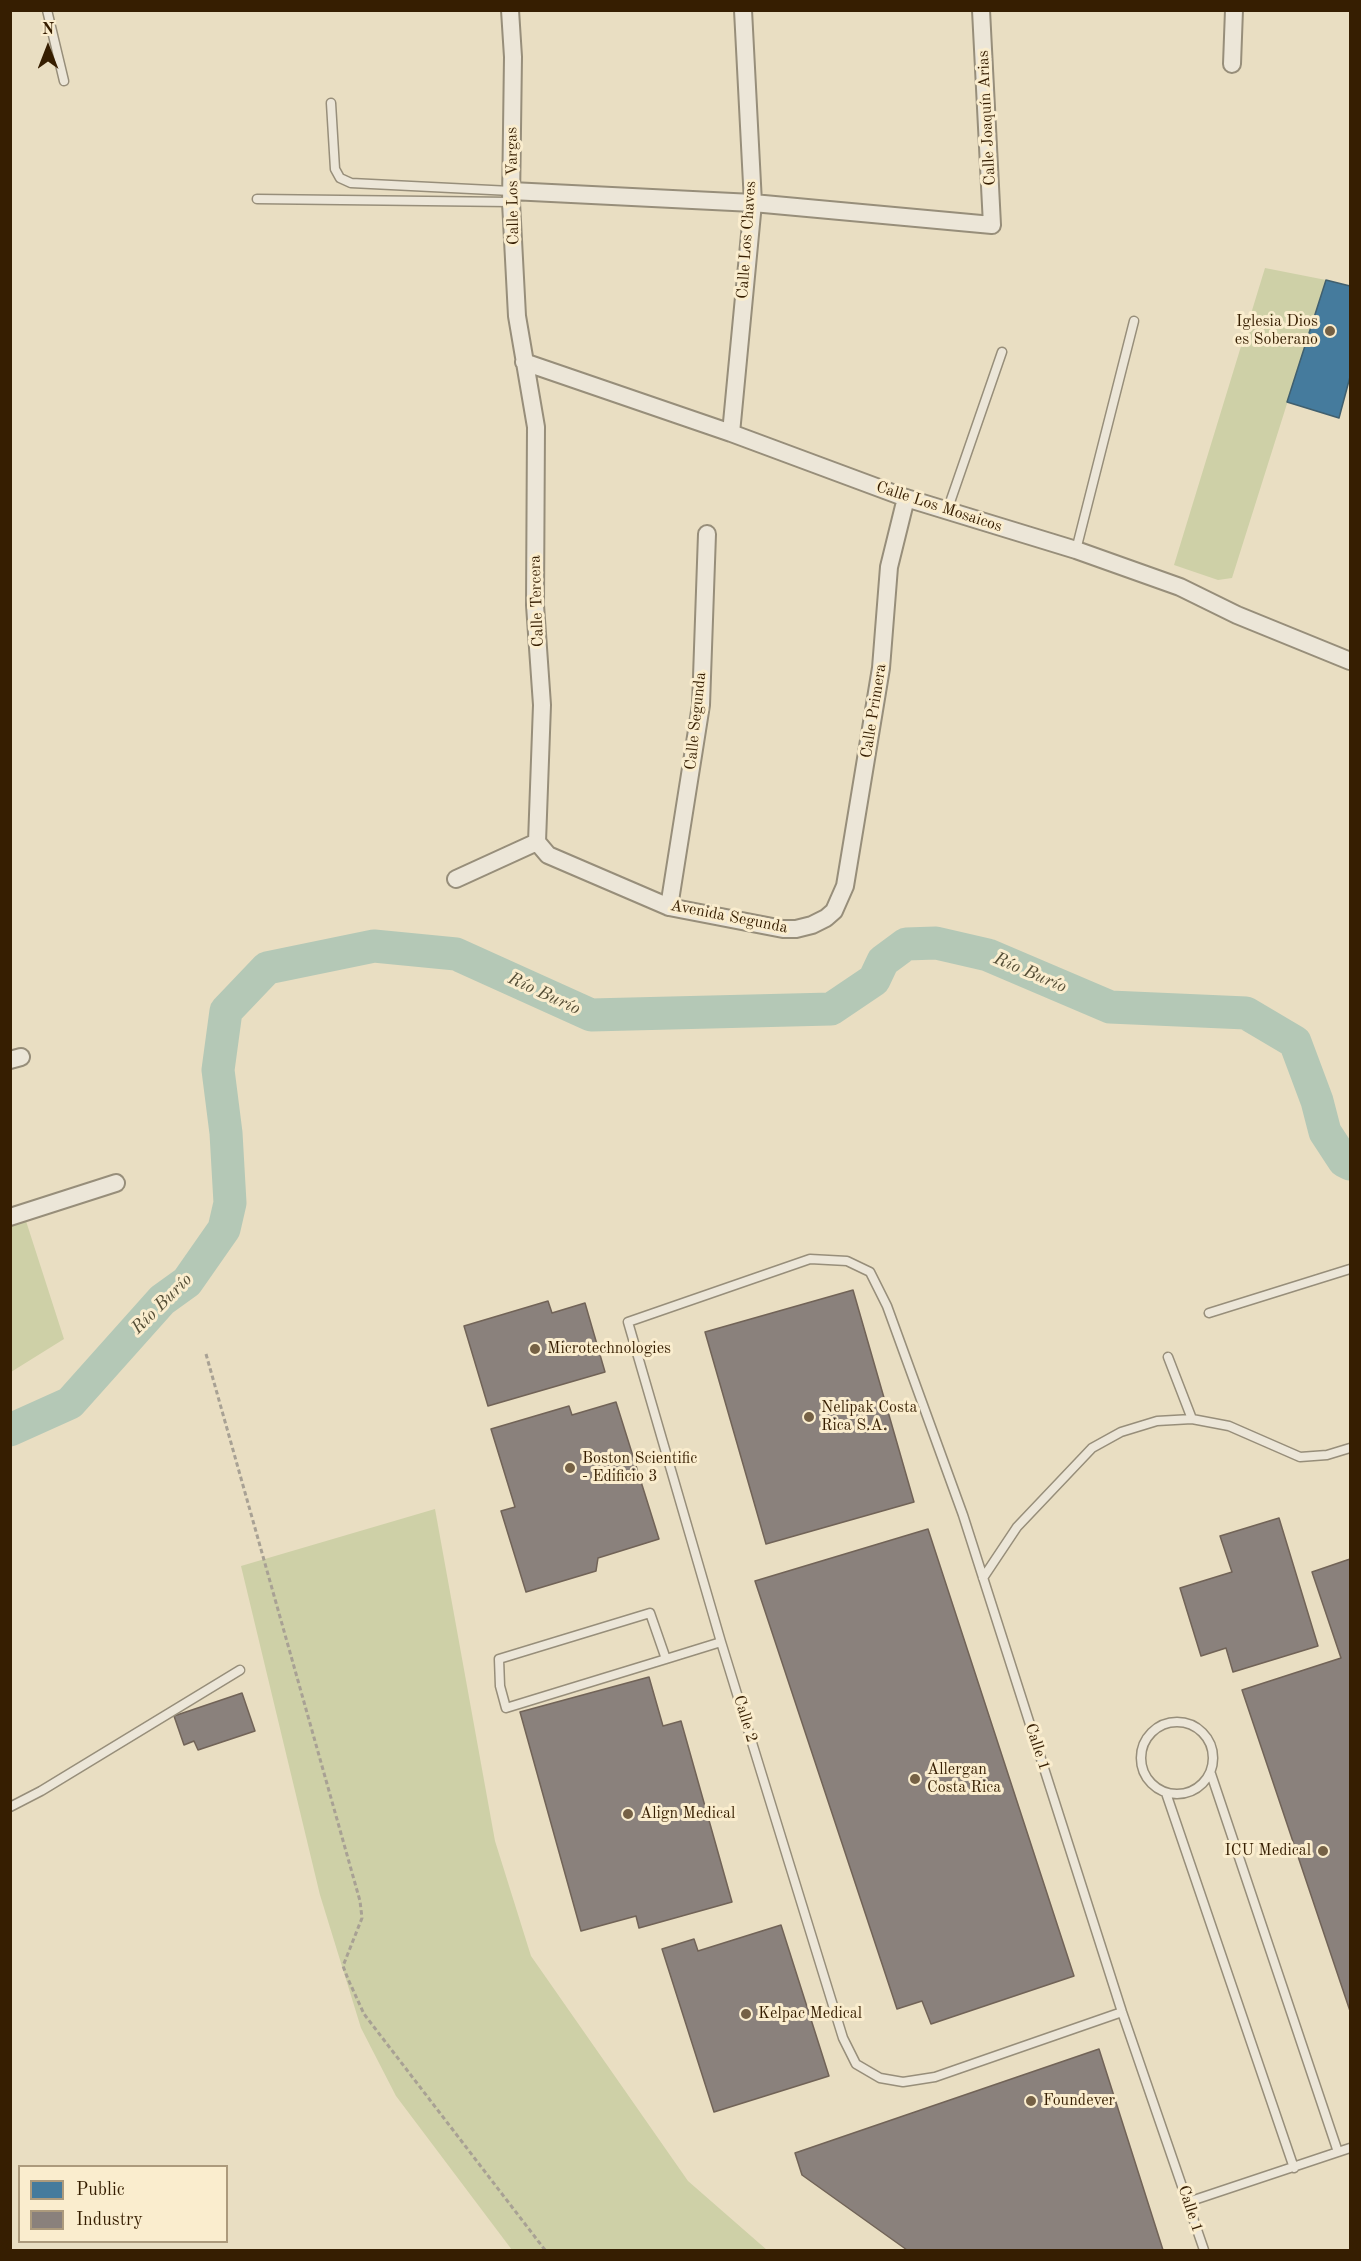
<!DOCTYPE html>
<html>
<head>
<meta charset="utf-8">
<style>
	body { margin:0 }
	#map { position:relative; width:1361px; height:2261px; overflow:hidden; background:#e9dec2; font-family:"Old Standard TT",serif }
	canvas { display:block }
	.frame { position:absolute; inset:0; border:12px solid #361e01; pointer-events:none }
	.legend { position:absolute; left:18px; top:2165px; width:210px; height:78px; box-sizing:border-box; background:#faedce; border:2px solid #ac9a7c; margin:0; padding:8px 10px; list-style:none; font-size:18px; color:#361e01 }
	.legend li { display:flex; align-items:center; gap:12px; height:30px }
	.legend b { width:30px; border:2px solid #ac9a7c }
	.north { position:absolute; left:18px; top:18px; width:60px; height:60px; -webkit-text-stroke:4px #faedce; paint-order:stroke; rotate:0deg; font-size:16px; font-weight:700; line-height:24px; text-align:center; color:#361e01 }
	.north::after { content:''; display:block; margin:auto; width:21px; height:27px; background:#361e01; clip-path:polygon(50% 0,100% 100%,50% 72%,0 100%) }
</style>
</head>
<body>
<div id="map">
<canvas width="1361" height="2261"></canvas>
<div class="frame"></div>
<ul class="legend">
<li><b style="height:16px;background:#457b9d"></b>Public</li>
<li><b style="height:16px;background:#8a817c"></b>Industry</li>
</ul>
<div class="north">N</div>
</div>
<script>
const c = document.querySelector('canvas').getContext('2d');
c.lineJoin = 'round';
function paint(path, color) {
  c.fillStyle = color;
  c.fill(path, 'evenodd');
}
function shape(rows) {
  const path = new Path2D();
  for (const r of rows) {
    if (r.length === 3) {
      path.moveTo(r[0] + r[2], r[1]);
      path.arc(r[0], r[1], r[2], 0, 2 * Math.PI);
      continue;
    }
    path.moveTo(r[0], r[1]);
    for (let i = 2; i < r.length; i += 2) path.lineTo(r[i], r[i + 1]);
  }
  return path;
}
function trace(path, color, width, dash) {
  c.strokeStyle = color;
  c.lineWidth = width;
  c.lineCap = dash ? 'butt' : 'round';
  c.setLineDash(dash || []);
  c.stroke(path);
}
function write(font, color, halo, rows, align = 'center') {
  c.font = font + ' "Old Standard TT",serif';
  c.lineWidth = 6;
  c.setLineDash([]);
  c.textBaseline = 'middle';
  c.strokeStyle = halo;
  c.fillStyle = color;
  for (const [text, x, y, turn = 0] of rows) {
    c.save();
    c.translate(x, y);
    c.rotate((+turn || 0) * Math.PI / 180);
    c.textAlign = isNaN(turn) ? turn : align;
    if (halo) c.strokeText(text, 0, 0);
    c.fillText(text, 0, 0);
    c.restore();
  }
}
const green = shape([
	[1265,268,1326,280,1232,578,1218,580,1174,565],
	[26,1221,64,1339,11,1372,11,1226],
	[435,1509,495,1841,531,1956,688,2181,767,2250,512,2250,396,2096,361,2028,320,1895,241,1566]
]);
const public = shape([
	[1326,280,1350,286,1350,377,1339,418,1287,402,1326,280]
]);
const industry = shape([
	[853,1290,914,1502,766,1544,705,1332,853,1290],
	[548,1301,552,1313,585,1303,605,1372,488,1406,464,1326,548,1301],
	[616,1402,659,1539,598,1558,596,1571,526,1592,501,1511,515,1507,491,1429,569,1406,572,1415,616,1402],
	[1279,1518,1318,1646,1233,1672,1226,1648,1201,1656,1180,1588,1232,1572,1220,1536,1279,1518],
	[928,1529,1074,1976,931,2024,922,2001,897,2009,755,1581,928,1529],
	[1350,1559,1350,2011,1242,1690,1341,1658,1312,1572,1350,1559],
	[649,1677,663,1726,681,1721,732,1902,639,1928,636,1916,581,1931,520,1712,649,1677],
	[242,1693,255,1731,198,1750,194,1741,184,1745,174,1716,242,1693],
	[781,1925,829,2076,714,2112,662,1949,694,1939,698,1951,781,1925],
	[1099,2049,1163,2250,907,2250,802,2175,795,2153,1099,2049]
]);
const river = shape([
	[10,1430,70,1403,162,1300,187,1282,224,1229,230,1203,226,1133,218,1070,226,1011,267,968,374,946,456,954,591,1015,831,1009,874,980,883,961,906,944,936,943,988,955,1110,1007,1246,1013,1295,1042,1317,1101,1325,1132,1344,1161,1350,1164]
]);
const path = shape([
	[206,1354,360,1901,362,1918,343,1966,348,1979,364,2014,545,2250]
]);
const lane = shape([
	[47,10,64,81],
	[331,103,335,169,340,178,351,183,511,191],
	[257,199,511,202],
	[947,511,1002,352],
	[1076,550,1134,321],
	[1209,1313,1350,1269],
	[1168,1357,1192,1419],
	[983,1578,1017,1527,1092,1448,1121,1432,1157,1421,1192,1419,1229,1426,1300,1457,1327,1455,1350,1448],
	[666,1659,650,1613,499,1659,500,1686,506,1708,666,1659,721,1642],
	[1177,1758,36],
	[1211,1774,1338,2152],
	[1166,1793,1294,2168],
	[10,1807,41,1791,240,1670],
	[1122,2012,935,2077,903,2082,880,2078,856,2064,843,2038,721,1642,628,1322,810,1259,847,1261,870,1272,887,1306,963,1515,1122,2012,1204,2250],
	[1188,2202,1350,2148]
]);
const street = shape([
	[510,10,513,57,511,202,517,316,536,427,535,605,542,705,537,842],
	[1232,64,1234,10],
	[511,191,753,203,992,225,981,10],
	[524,362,731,433,906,498,1076,550,1180,587,1237,615,1350,661],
	[731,433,753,203,743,10],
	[537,842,548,855,669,907,783,929,796,929,812,925,826,918,834,911,845,886,881,668,889,567,906,498],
	[456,879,537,842],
	[669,907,701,705,707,534],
	[10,1060,21,1057],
	[10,1217,116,1183]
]);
const markers = [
	[1330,331,6,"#756145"],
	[535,1349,6,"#756145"],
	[809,1417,6,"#756145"],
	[570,1468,6,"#756145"],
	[915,1779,6,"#756145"],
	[628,1814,6,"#756145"],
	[1323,1851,6,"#756145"],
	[746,2014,6,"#756145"],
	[1031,2101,6,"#756145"]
];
const streetNames = [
	["Calle Joaquín Arias",987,118,-93],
	["Calle Los Vargas",513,186,-91],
	["Calle Los Chaves",747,240,-86],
	["Calle Los Mosaicos",939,507,18],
	["Calle Tercera",537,601,-92],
	["Calle Primera",874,711,-81],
	["Calle Segunda",696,721,-84],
	["Avenida Segunda",729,917,11],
	["Calle 2",745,1719,73],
	["Calle 1",1037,1747,72],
	["Calle 1",1190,2209,72]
];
const poiNames = [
	["Iglesia Dios",1318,322,"right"],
	["es Soberano",1318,340,"right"],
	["Microtechnologies",547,1349],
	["Nelipak Costa",821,1408],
	["Rica S.A.",821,1426],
	["Boston Scientific",582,1459],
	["- Edificio 3",582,1477],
	["Allergan",927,1770],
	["Costa Rica",927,1788],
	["Align Medical",640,1814],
	["ICU Medical",1311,1851,"right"],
	["Kelpac Medical",758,2014],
	["Foundever",1043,2101]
];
const waterNames = [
	["Río Burío",1030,973,23],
	["Río Burío",544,994,25],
	["Río Burío",162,1304,-45]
];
paint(green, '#ced0a7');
paint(public, '#457b9d');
trace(public, '#405f6e', 1.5);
paint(industry, '#8a817c');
trace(industry, '#716357', 1.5);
trace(river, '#b4c8b6', 33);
trace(lane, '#978e7a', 11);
trace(street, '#978e7a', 20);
trace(path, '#a8a194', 3, [4.5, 3]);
trace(lane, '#ece6d8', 8);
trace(street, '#ece6d8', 16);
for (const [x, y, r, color] of markers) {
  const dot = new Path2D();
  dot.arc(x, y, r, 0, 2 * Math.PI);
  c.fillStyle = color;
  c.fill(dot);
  trace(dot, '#faedce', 2);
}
write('16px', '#361e01', '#faedce', streetNames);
write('16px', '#361e01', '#faedce', poiNames, 'left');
write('italic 18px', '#554e36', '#faedce', waterNames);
</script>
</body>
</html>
